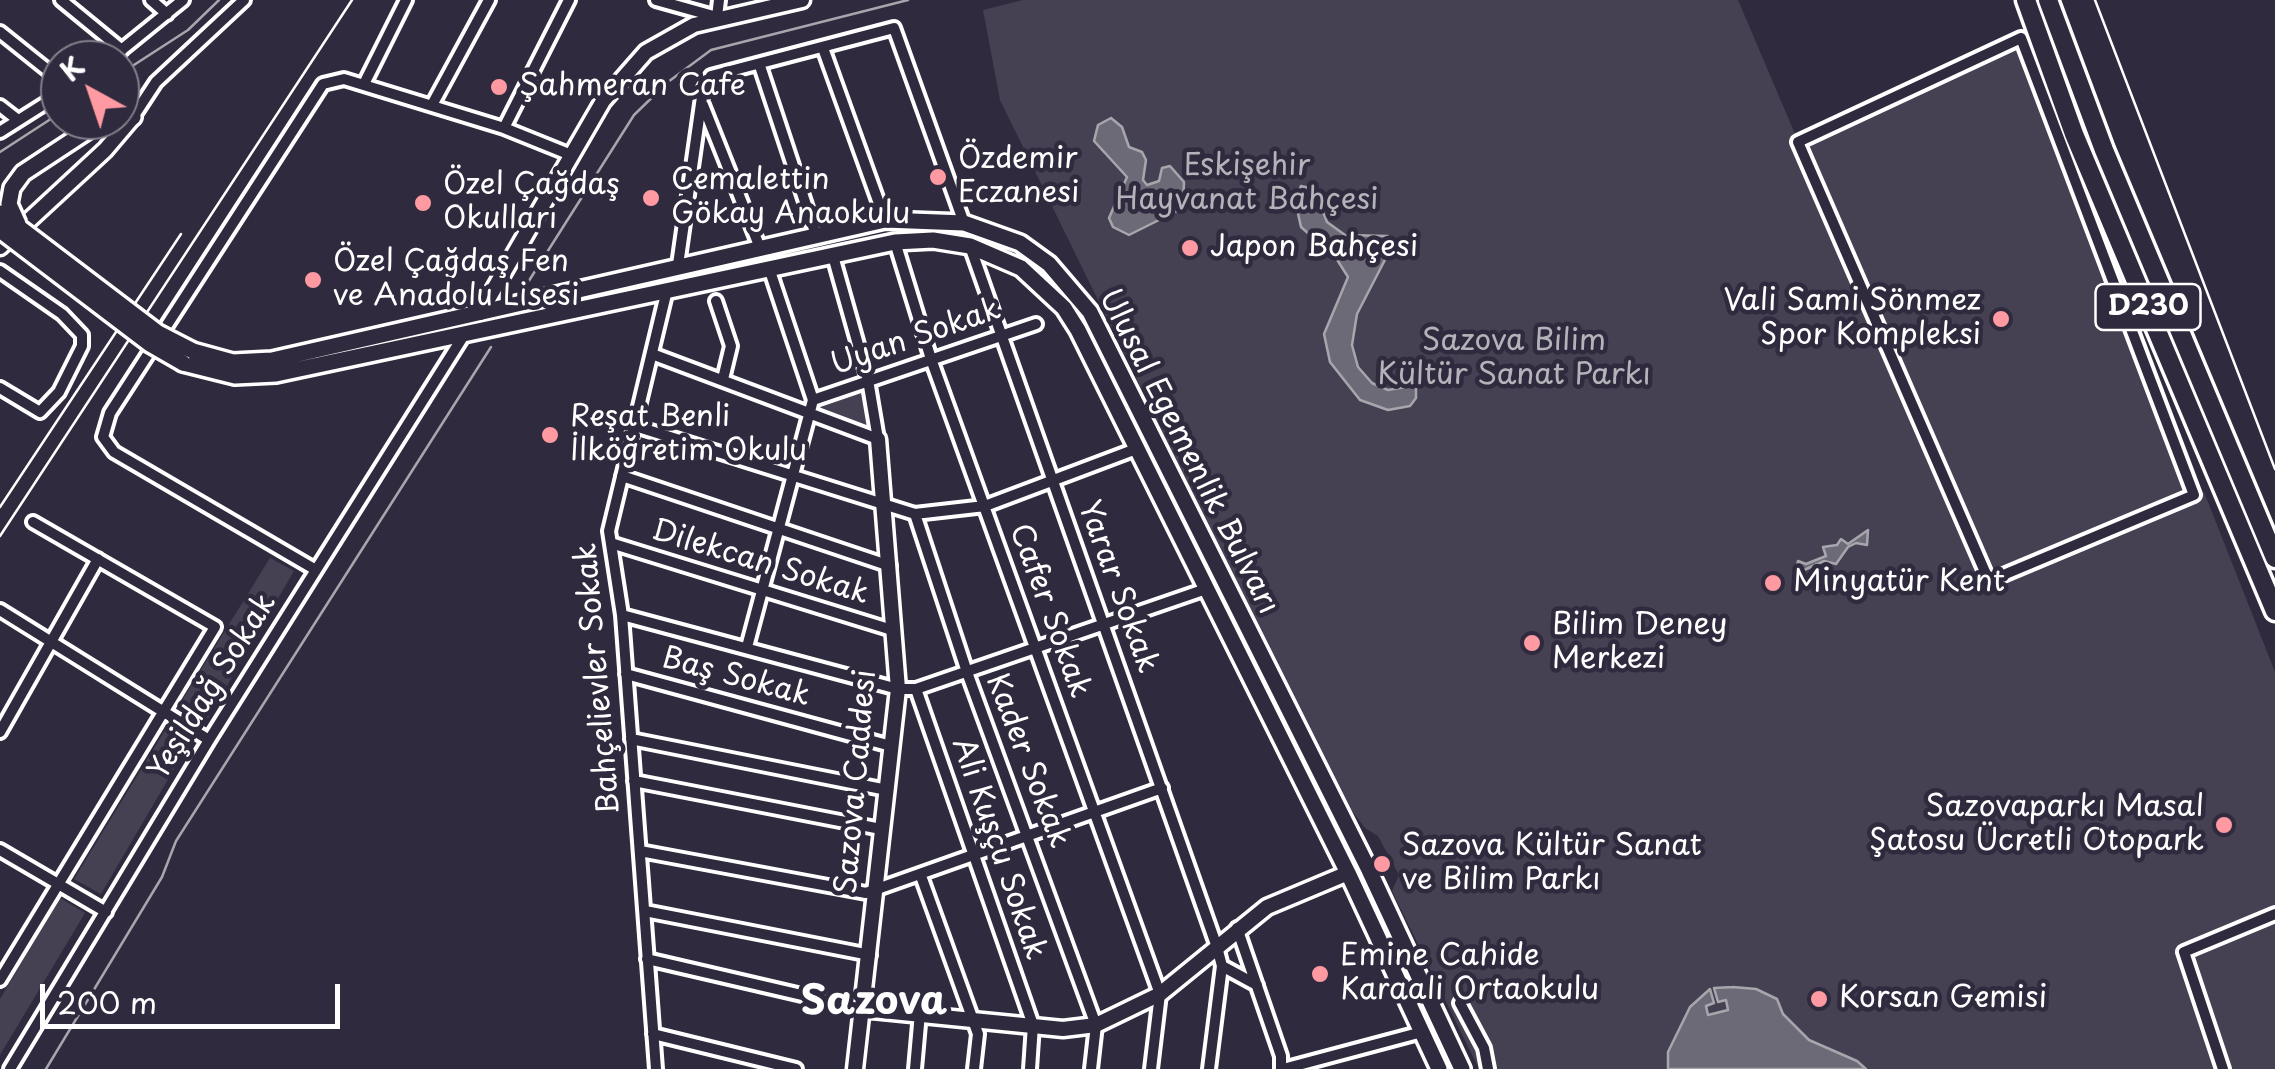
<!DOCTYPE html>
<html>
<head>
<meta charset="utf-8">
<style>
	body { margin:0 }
	#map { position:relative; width:2275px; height:1069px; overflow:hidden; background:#2f2a3d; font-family:"Playpen Sans",sans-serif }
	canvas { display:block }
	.north { position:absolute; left:40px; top:40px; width:100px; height:100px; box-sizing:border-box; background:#2f2a3d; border:2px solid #827f8b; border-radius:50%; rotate:320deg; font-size:28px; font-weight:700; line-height:40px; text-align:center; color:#fff }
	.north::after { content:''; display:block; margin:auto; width:35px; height:45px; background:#ff9aa2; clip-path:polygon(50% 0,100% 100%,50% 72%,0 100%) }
	.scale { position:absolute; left:40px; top:984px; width:300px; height:45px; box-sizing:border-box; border:5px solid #fff; border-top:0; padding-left:12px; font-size:30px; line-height:35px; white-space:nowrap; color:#fff; -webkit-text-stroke:8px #2f2a3d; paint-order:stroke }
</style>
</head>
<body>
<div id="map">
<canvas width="2275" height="1069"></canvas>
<div class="north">K</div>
<div class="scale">200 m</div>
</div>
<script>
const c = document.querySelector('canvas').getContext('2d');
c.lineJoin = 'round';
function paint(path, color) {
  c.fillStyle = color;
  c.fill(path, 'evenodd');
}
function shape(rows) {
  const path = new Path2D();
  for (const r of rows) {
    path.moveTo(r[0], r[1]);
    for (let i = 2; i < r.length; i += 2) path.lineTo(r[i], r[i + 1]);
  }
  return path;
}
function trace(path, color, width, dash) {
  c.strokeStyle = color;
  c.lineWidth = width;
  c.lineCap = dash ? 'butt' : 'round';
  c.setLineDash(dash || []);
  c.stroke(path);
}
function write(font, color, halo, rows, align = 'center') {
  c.font = font + ' "Playpen Sans",sans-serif';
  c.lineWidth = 9;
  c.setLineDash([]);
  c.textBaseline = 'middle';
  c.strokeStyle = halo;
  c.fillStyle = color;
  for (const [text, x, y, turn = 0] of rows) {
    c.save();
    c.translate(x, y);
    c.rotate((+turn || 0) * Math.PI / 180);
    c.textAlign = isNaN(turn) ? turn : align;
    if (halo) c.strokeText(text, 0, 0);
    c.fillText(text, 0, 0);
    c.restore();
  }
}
const green = shape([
	[1023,0,1738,0,1798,141,2021,38,2195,495,2204,492,2275,672,2275,1069,1479,1069,1392,891,1399,875,1378,836,1365,828,1342,798,1000,100,983,10],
	[864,392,871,430,820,412,820,406],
	[270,558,294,571,204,725,176,710],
	[167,727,191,740,101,894,74,879],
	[60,898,85,913,0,1055,0,999]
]);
const water = shape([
	[1111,118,1122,127,1129,147,1142,152,1146,160,1143,180,1147,185,1159,181,1162,168,1170,166,1184,182,1183,208,1129,235,1113,227,1109,218,1127,177,1094,141,1098,125,1111,118],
	[1301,186,1314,189,1327,222,1345,235,1388,236,1389,252,1357,314,1352,345,1358,367,1372,383,1388,390,1416,385,1416,398,1410,406,1388,410,1360,400,1330,362,1324,334,1348,277,1336,258,1301,227,1295,200,1301,186],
	[1868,530,1867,545,1856,543,1848,547,1836,564,1824,561,1802,571,1796,569,1798,561,1806,564,1826,556,1823,547,1837,545,1841,539,1848,544,1868,530],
	[1733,987,1756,989,1777,999,1783,1014,1809,1040,1857,1061,1866,1069,1668,1069,1668,1052,1690,1007,1710,989,1714,1003,1706,1006,1708,1015,1728,1010,1726,1000,1718,1002,1714,988,1733,987]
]);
const stream = shape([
	[120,74,188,30,219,0],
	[0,152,60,113],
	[525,287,634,115,668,82,711,50,908,0],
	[46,1069,162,877,176,841,491,347]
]);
const street = shape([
	[61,0,122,50],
	[151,0,167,14],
	[656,0,717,17,719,0],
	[0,32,60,80],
	[2021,38,2194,495,1989,581,1798,142,2021,38],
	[823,48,885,220],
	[109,60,183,0],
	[760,66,816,235],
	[364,84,406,0],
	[432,105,489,0],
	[703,105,760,248],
	[0,106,18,120],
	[133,117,156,82,244,0],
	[504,128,569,0],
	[0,132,60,94],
	[895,242,931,359,1160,994,1151,1069],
	[970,246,1217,947,1222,966,1209,1069],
	[833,256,868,380,878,439],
	[678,265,703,90,711,76,894,28,964,223],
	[0,271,62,314,82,335,82,346,59,392,40,412,0,388],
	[716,301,731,346,723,379],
	[652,354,878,439],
	[813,400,1036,324],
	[635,426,915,514,985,506,1136,449],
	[622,476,890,566],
	[915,514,968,675,1096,1025,1091,1069],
	[614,544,892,630],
	[316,570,114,452,103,437,110,413,323,84,344,79,504,128,571,155],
	[0,610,209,740],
	[622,615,898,689,916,689,1206,589],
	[747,647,813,400,769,268],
	[626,674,891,746],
	[916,689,1033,1025,1030,1069],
	[0,732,98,559],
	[631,739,887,790],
	[634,781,881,829],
	[0,850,106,912],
	[640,851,866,893,1162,788],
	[921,876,978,1034,974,1069],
	[645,911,870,955],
	[1237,928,1281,1056,1281,1069],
	[647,959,862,1009],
	[1222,966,1257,985],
	[0,980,215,627,33,522],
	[1460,1003,1484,1048,1488,1069],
	[653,1034,796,1069],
	[10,1069,209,740,464,335],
	[656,1069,622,615,609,531,667,290],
	[915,1069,920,1013],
	[1283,1069,1422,1032],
	[2223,1069,2184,952,2275,914]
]);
const secondary = shape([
	[0,247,105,150,133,117],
	[480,313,603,101,646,52,694,25,802,0],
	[862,1009,1063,1029,1096,1025,1160,994,1267,907,1348,873],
	[855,1069,898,689,878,439]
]);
const primary = shape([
	[120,113,133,117],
	[193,351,233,362,272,360,885,220,964,223,1020,243,1049,264,1090,312,1369,870,1462,1069],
	[183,363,235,376,276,374,895,242,933,240,970,246,1021,268,1064,308,1078,330,1348,873,1439,1069]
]);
const highway = shape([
	[2026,0,2074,134,2275,611],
	[2048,0,2104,150,2275,558]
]);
const rail = shape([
	[2095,0,2275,469],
	[0,507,181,234],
	[0,536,352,0]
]);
const primaryBridge = shape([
	[0,213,158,333,193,351],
	[18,224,9,204,12,188,23,173,102,121],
	[0,230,150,344,183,363]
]);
const markers = [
	[499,87,10,"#ff9aa2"],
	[938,177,10,"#ff9aa2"],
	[651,198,10,"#ff9aa2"],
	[423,203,10,"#ff9aa2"],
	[1190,248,10,"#ff9aa2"],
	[313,280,10,"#ff9aa2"],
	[2001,319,10,"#ff9aa2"],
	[550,435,10,"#ff9aa2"],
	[1773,583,10,"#ff9aa2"],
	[1532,643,10,"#ff9aa2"],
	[2224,825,10,"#ff9aa2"],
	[1382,864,10,"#ff9aa2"],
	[1320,974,10,"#ff9aa2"],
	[1819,999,10,"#ff9aa2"]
];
const shields = [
	[2148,307,105]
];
const shieldNames = [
	["D230",2148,307]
];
const poiNames = [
	["Şahmeran Cafe",519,87],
	["Özdemir",958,160],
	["Eczanesi",958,194],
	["Cemalettin",671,181],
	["Gökay Anaokulu",671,215],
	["Özel Çağdaş",443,186],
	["Okulları",443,220],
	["Japon Bahçesi",1210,248],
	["Özel Çağdaş Fen",333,263],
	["ve Anadolu Lisesi",333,297],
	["Vali Sami Sönmez",1981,302,"right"],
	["Spor Kompleksi",1981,336,"right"],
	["Reşat Benli",570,418],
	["İlköğretim Okulu",570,452],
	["Minyatür Kent",1793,583],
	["Bilim Deney",1552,626],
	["Merkezi",1552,660],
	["Sazovaparkı Masal",2204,808,"right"],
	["Şatosu Ücretli Otopark",2204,842,"right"],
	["Sazova Kültür Sanat",1402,847],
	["ve Bilim Parkı",1402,881],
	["Emine Cahide",1340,957],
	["Karaali Ortaokulu",1340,991],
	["Korsan Gemisi",1839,999]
];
const parkNames = [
	["Eskişehir",1247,167],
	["Hayvanat Bahçesi",1247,201],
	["Sazova Bilim",1514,342],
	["Kültür Sanat Parkı",1514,376]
];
const streetNames = [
	["Uyan Sokak",916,338,-19],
	["Ulusal Egemenlik Bulvarı",1188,452,63],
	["Dilekcan Sokak",760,563,17],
	["Yarar Sokak",1117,587,70],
	["Cafer Sokak",1049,611,70],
	["Baş Sokak",736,678,15],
	["Bahçelievler Sokak",599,679,-95],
	["Yeşildağ Sokak",213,687,-58],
	["Kader Sokak",1027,761,69],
	["Sazova Caddesi",857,782,-85],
	["Ali Kuşçu Sokak",998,849,71]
];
const districtNames = [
	["Sazova",874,1003]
];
paint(green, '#464152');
paint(water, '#6d6a77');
trace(water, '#a7a6ad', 2.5);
trace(stream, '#a7a6ad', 2.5);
trace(street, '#fff', 18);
trace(secondary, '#fff', 21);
trace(primary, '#fff', 22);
trace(highway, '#fff', 25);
trace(street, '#2f2a3d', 10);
trace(secondary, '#2f2a3d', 14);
trace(primary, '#2f2a3d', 15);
trace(highway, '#2f2a3d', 18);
trace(rail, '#fff', 2.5);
trace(primaryBridge, '#fff', 22, []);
trace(primaryBridge, '#2f2a3d', 15);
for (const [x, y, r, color] of markers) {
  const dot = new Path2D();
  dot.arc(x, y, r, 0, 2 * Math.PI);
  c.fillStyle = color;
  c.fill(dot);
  trace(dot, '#2f2a3d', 4);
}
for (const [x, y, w] of shields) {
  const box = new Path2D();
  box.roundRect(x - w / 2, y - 23, w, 46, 8);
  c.fillStyle = '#2f2a3d';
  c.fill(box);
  trace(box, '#fff', 2.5);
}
write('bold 28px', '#fff', null, shieldNames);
write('30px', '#fff', '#2f2a3d', poiNames, 'left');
write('30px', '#b5b3ba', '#2f2a3d', parkNames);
write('30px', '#fff', '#2f2a3d', streetNames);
write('bold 40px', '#fff', '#2f2a3d', districtNames);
</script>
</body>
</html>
